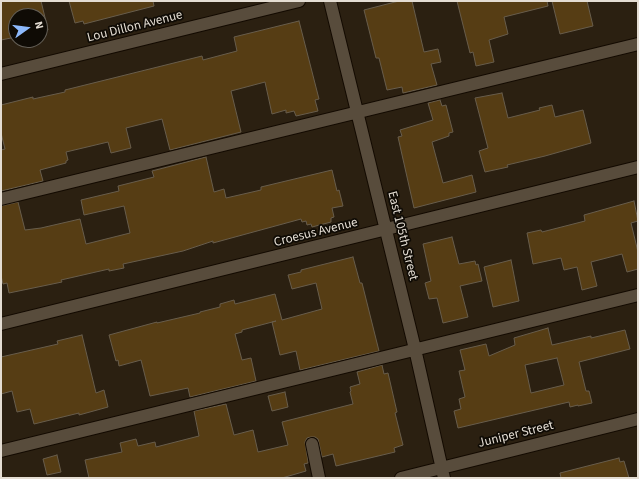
<!DOCTYPE html>
<html>
<head>
<meta charset="utf-8">
<style>
	body { margin:0 }
	#map { position:relative; width:639px; height:479px; overflow:hidden; background:#2b2011; font-family:"Source Sans 3",sans-serif }
	canvas { display:block }
	.frame { position:absolute; inset:0; border:2px solid #e4ddd3; pointer-events:none }
	.north { position:absolute; left:8px; top:8px; width:40px; height:40px; box-sizing:border-box; background:#0f0b05; border:1px solid #645f57; border-radius:50%; rotate:76deg; font-size:11px; font-weight:700; line-height:16px; text-align:center; color:#e4ddd3 }
	.north::after { content:''; display:block; margin:auto; width:14px; height:18px; background:#8db9fc; clip-path:polygon(50% 0,100% 100%,50% 72%,0 100%) }
</style>
</head>
<body>
<div id="map">
<canvas width="639" height="479"></canvas>
<div class="frame"></div>
<div class="north">N</div>
</div>
<script>
const c = document.querySelector('canvas').getContext('2d');
c.lineJoin = 'round';
function paint(path, color) {
  c.fillStyle = color;
  c.fill(path, 'evenodd');
}
function shape(rows) {
  const path = new Path2D();
  for (const r of rows) {
    path.moveTo(r[0], r[1]);
    for (let i = 2; i < r.length; i += 2) path.lineTo(r[i], r[i + 1]);
  }
  return path;
}
function trace(path, color, width, dash) {
  c.strokeStyle = color;
  c.lineWidth = width;
  c.lineCap = dash ? 'butt' : 'round';
  c.setLineDash(dash || []);
  c.stroke(path);
}
function write(font, color, halo, rows, align = 'center') {
  c.font = font + ' "Source Sans 3",sans-serif';
  c.lineWidth = 3.5;
  c.setLineDash([]);
  c.textBaseline = 'middle';
  c.strokeStyle = halo;
  c.fillStyle = color;
  for (const [text, x, y, turn = 0] of rows) {
    c.save();
    c.translate(x, y);
    c.rotate((+turn || 0) * Math.PI / 180);
    c.textAlign = isNaN(turn) ? turn : align;
    if (halo) c.strokeText(text, 0, 0);
    c.fillText(text, 0, 0);
    c.restore();
  }
}
const building = shape([
	[1,1,41,1,48,30,40,32,40,16,16,16,16,37,1,40,1,1],
	[69,1,153,1,154,6,84,24,83,21,75,23,69,1],
	[399,1,412,1,424,52,438,49,441,62,431,64,437,85,403,93,402,87,387,90,379,58,376,58,364,10,399,1],
	[457,1,547,1,548,6,504,17,508,34,489,40,494,62,476,66,473,52,470,53,457,1],
	[552,1,587,1,593,26,560,34,552,1],
	[299,21,319,99,315,100,318,111,296,116,294,111,286,113,286,110,272,114,265,82,231,91,241,132,170,150,162,119,126,128,131,148,111,153,108,142,66,152,68,160,66,161,66,163,40,170,43,181,1,191,1,150,5,149,1,133,1,105,33,97,33,99,65,92,65,90,202,56,203,60,237,51,234,37,299,21],
	[502,93,508,118,540,110,539,108,552,105,555,117,583,110,591,143,545,156,507,165,508,167,485,172,479,151,488,148,475,98,502,93],
	[440,100,442,106,446,105,453,132,449,133,449,136,432,142,443,183,472,175,476,192,414,208,398,137,402,136,400,130,433,120,428,103,440,100],
	[206,157,214,192,224,189,226,198,261,190,261,187,332,170,337,191,339,190,343,206,332,208,334,217,331,218,331,222,312,227,311,224,307,225,306,221,302,222,301,219,213,243,213,241,183,251,123,264,124,268,109,271,109,269,61,280,62,282,9,293,7,283,3,284,1,276,1,206,18,202,25,230,41,228,80,219,86,244,130,233,124,206,84,215,81,200,119,191,118,186,154,177,152,171,206,157],
	[634,201,638,221,631,223,638,252,638,269,627,272,622,254,591,262,597,286,582,290,577,267,564,270,561,258,533,264,527,233,541,230,542,232,585,221,584,215,634,201],
	[452,237,459,264,475,261,476,265,478,264,482,281,460,286,468,317,443,323,437,298,429,299,425,283,431,281,423,244,452,237],
	[353,257,360,283,362,283,379,351,300,370,296,351,280,355,272,322,276,321,242,330,242,332,235,334,242,360,251,358,256,381,190,397,188,388,150,396,141,360,119,366,118,360,116,361,109,335,157,322,157,323,200,313,200,312,220,307,220,304,234,300,235,304,275,294,282,320,322,309,316,283,292,289,288,275,301,272,301,270,353,257],
	[511,260,519,301,493,307,484,267,511,260],
	[548,328,552,345,591,336,591,338,625,330,630,349,579,362,586,391,589,391,592,403,578,406,578,405,570,407,569,402,458,428,454,411,461,409,459,399,465,397,459,371,465,370,460,350,486,344,489,356,515,345,514,338,548,328],
	[557,358,564,385,531,393,525,365,557,358],
	[82,335,96,393,104,390,108,407,79,415,79,413,34,424,30,409,17,412,12,391,1,394,1,357,58,344,57,341,82,335],
	[382,365,384,374,388,373,397,412,395,413,403,445,394,448,395,452,336,466,333,454,322,457,318,439,315,437,311,437,307,438,305,442,308,461,308,463,304,464,306,471,282,478,89,478,85,460,122,452,120,443,136,439,138,446,155,442,156,447,199,436,194,411,226,404,234,435,253,430,258,452,288,445,282,422,353,404,350,392,351,391,350,387,360,384,357,372,382,365],
	[285,392,288,407,272,411,268,396,285,392],
	[57,455,61,472,47,475,43,459,57,455],
	[619,458,620,462,624,461,629,478,561,478,560,473,619,458]
]);
const minor = shape([
	[330,1,415,349,444,478],
	[1,74,299,1],
	[1,199,638,44],
	[1,324,638,167],
	[312,444,319,478],
	[1,451,638,295],
	[401,478,638,419]
]);
const streetNames = [
	["Lou Dillon Avenue",135,27,-14],
	["Croesus Avenue",316,233,-14],
	["East 105th Street",402,236,76],
	["Juniper Street",516,435,-14]
];
paint(building, '#563d14');
trace(building, '#685d4c', 1);
trace(minor, '#130a00', 14);
trace(minor, '#584c3c', 12);
write('13px', '#e4ddd3', '#0f0b05', streetNames);
</script>
</body>
</html>
